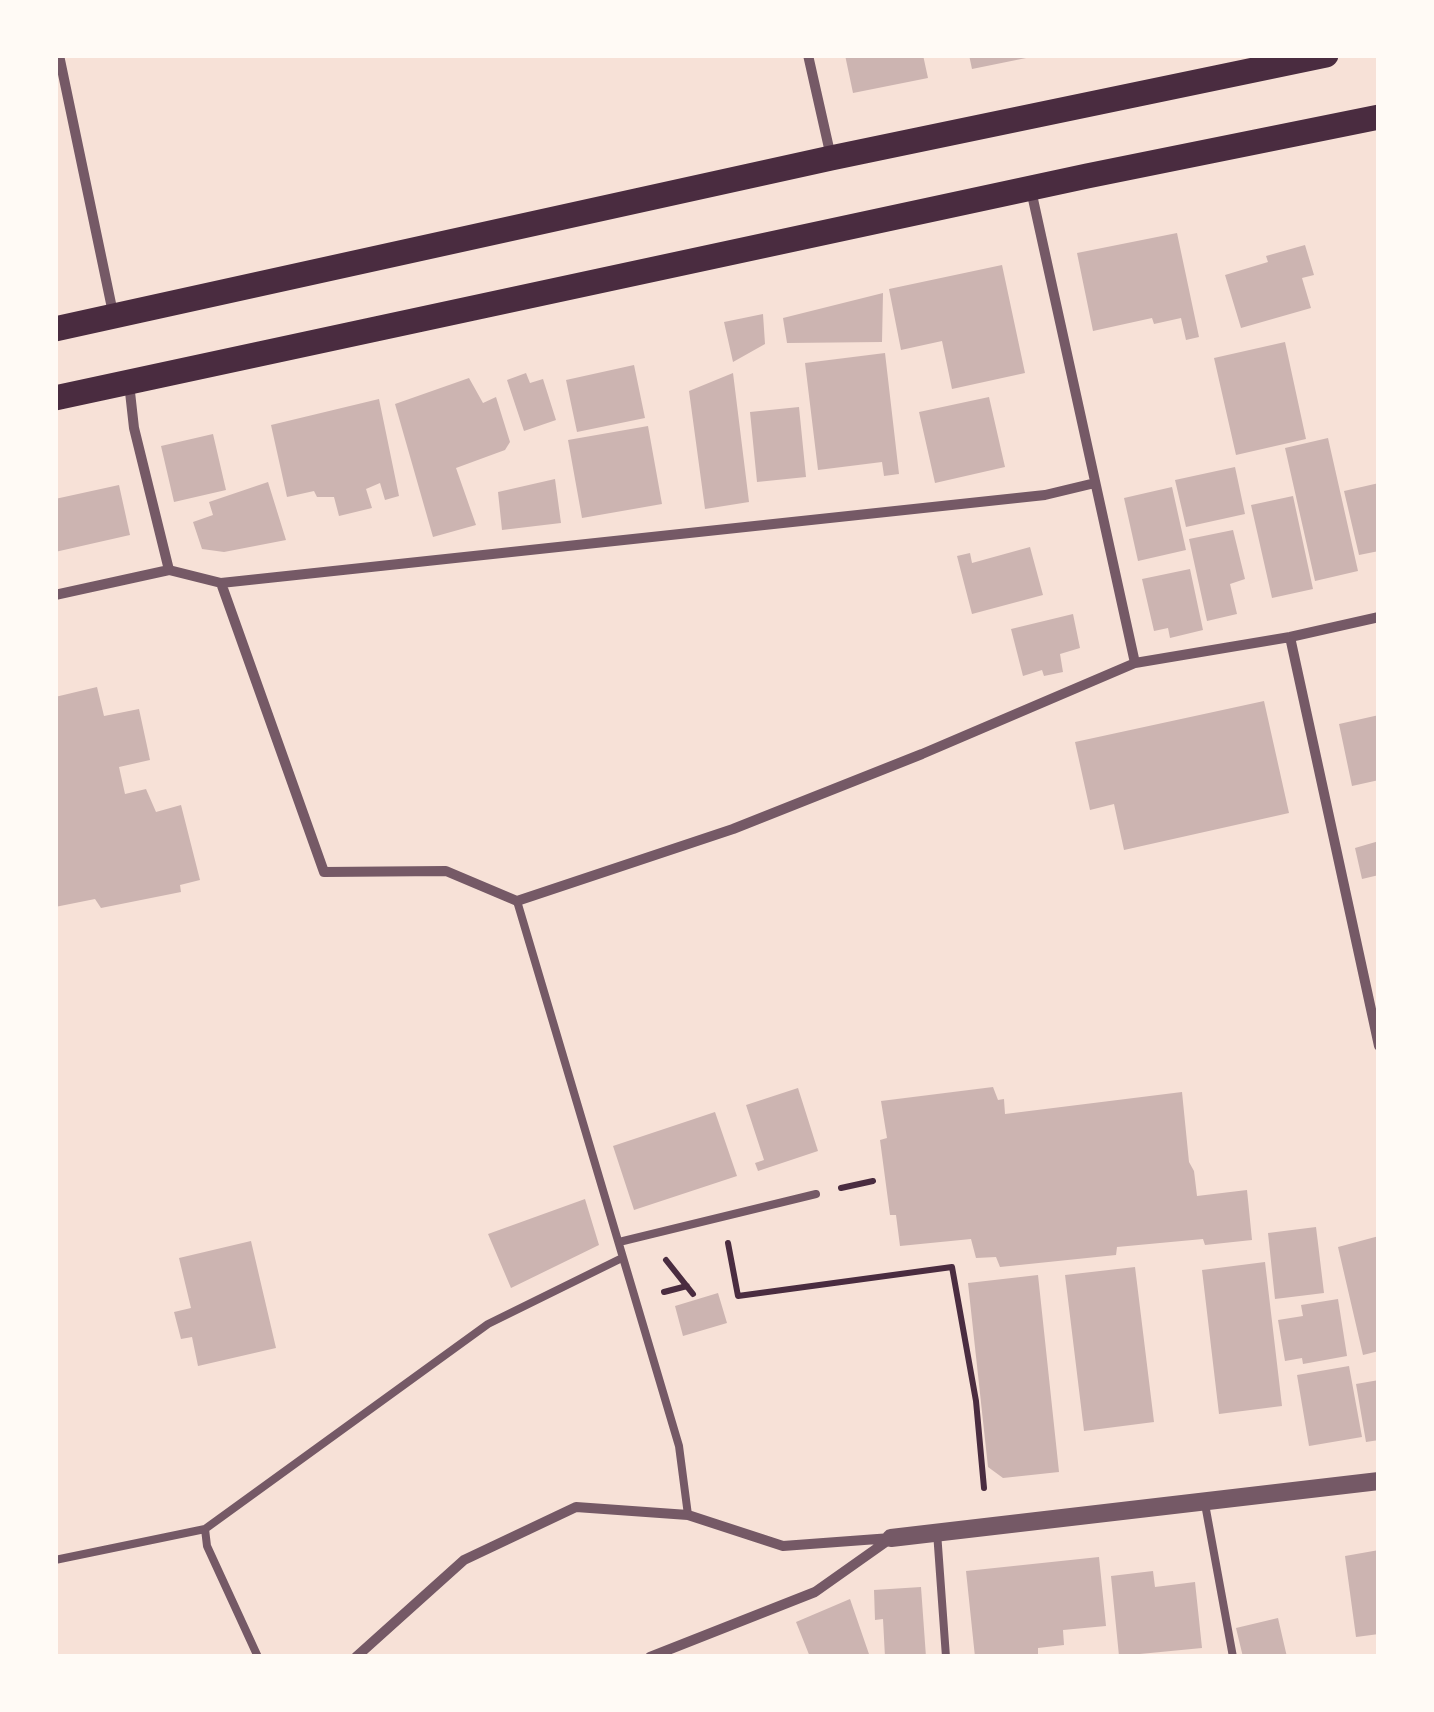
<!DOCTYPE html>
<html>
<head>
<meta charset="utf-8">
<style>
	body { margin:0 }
	#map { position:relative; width:1434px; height:1712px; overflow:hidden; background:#f7e1d7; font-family:Overpass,sans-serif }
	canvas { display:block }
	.frame { position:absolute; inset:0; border:58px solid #fffaf5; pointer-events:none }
</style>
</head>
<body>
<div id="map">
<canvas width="1434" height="1712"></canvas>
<div class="frame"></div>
</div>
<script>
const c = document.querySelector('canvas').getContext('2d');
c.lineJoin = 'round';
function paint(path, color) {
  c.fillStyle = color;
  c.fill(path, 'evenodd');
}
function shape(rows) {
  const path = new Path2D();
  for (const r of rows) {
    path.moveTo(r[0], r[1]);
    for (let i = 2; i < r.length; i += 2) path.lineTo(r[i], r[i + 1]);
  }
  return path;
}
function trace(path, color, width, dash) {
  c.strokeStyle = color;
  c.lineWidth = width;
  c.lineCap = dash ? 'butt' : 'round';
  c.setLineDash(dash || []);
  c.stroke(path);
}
const building = shape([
	[845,55,923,55,928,78,853,93],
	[969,55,1031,55,1031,57,972,69],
	[1177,233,1199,337,1186,340,1181,318,1154,324,1152,318,1093,331,1077,253],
	[1305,245,1314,275,1302,278,1311,308,1241,328,1225,275,1268,262,1266,256],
	[1002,265,1025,373,952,389,942,341,901,350,889,289],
	[883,293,882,342,787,343,783,318],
	[763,314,765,344,733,362,724,322],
	[1285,342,1306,439,1236,455,1214,358],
	[885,353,899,474,884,476,882,462,818,470,805,363],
	[634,365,645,418,577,432,566,380],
	[526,373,530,383,543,379,556,420,524,431,507,380],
	[733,373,749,502,705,509,689,391],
	[469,378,483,403,496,397,510,442,505,450,456,468,476,525,433,537,395,404],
	[989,397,1005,467,935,483,919,412],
	[379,399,399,496,385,500,380,483,366,489,372,508,339,516,334,497,317,497,314,491,287,497,271,425],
	[799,407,806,477,757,482,750,412],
	[648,426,662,504,582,518,568,440],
	[213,434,226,490,174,502,161,446],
	[1328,438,1358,571,1315,581,1285,448],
	[1235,467,1245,514,1186,527,1175,480],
	[555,479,561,523,502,530,498,492],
	[268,482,286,540,224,552,202,549,193,522,213,515,209,502],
	[1379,483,1379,551,1359,555,1344,491],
	[119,485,130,535,55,552,55,499],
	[1172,487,1186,550,1138,561,1124,498],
	[1293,496,1313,589,1272,598,1251,505],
	[1233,530,1245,579,1230,584,1237,614,1207,621,1189,539],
	[1030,547,1043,595,972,614,957,556,970,553,972,563],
	[1190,569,1203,630,1170,638,1168,628,1154,631,1142,579],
	[1073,614,1080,648,1060,654,1063,672,1044,676,1042,670,1023,676,1011,629],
	[97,687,104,716,139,709,150,760,119,767,125,794,146,789,156,812,181,805,200,880,180,885,181,892,101,908,95,899,55,907,55,697],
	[1264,701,1289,813,1124,850,1114,804,1090,810,1075,742],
	[1379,715,1379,780,1352,786,1339,724],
	[1379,841,1379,875,1362,879,1355,848],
	[993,1087,998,1100,1004,1099,1005,1114,1182,1092,1189,1162,1194,1171,1197,1196,1247,1190,1252,1240,1205,1245,1203,1239,1117,1247,1116,1255,1000,1267,996,1257,976,1258,971,1239,900,1246,896,1215,890,1215,880,1140,887,1138,881,1101],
	[798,1088,818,1151,758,1171,755,1163,764,1160,746,1105],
	[715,1112,737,1176,634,1210,613,1146],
	[585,1199,599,1245,511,1288,488,1234],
	[1316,1227,1324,1293,1275,1299,1268,1233],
	[1379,1236,1379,1351,1363,1355,1338,1247],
	[251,1241,276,1348,198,1366,192,1337,181,1339,174,1312,191,1308,179,1258],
	[1265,1262,1282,1406,1219,1414,1202,1270],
	[1135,1267,1154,1422,1084,1431,1065,1275],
	[1038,1275,1059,1472,1003,1478,988,1467,968,1283],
	[718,1293,727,1323,683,1336,675,1306],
	[1338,1299,1347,1356,1303,1364,1302,1358,1285,1361,1278,1320,1303,1316,1301,1305],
	[1349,1366,1362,1437,1309,1446,1297,1375],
	[1379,1380,1379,1440,1366,1442,1356,1384],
	[1379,1550,1379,1634,1356,1637,1345,1556],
	[1099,1557,1106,1626,1063,1630,1064,1645,1038,1648,1038,1657,975,1657,966,1571],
	[1153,1571,1155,1587,1195,1582,1202,1648,1119,1656,1111,1576],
	[921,1587,926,1657,885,1657,883,1619,875,1620,874,1590],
	[850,1599,870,1657,810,1657,796,1622],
	[1278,1618,1287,1657,1243,1657,1236,1628]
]);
const path = shape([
	[841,1188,873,1181],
	[728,1243,738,1296,952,1267,976,1401,984,1488],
	[666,1260,693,1294],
	[664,1292,687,1286]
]);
const service = shape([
	[517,901,679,1446,688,1515],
	[619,1242,816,1194],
	[1205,1504,1233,1657],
	[205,1529,207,1546,258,1657],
	[937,1532,946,1657],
	[55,1560,205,1529,488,1324,622,1258]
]);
const minor = shape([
	[59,55,113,313],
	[808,55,831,157],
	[1031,190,1135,663],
	[129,383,134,428,169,570],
	[221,583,324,872,446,871,517,901,733,829,922,754,1135,663,1290,637,1379,617],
	[55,595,169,570,221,583,1045,495,1095,483],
	[1290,637,1379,1046],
	[356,1657,464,1560,576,1507,688,1515,783,1546,891,1538],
	[650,1657,815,1592,890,1539]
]);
const tertiary = shape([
	[891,1538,1379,1481]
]);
const primary = shape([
	[55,329,831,158,1326,55],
	[55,398,1087,176,1379,117]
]);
paint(building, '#ccb4b1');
trace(path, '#4a2c40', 6);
trace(service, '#755966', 8);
trace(minor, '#755966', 10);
trace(tertiary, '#755966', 18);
trace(primary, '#4a2c40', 25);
</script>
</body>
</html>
